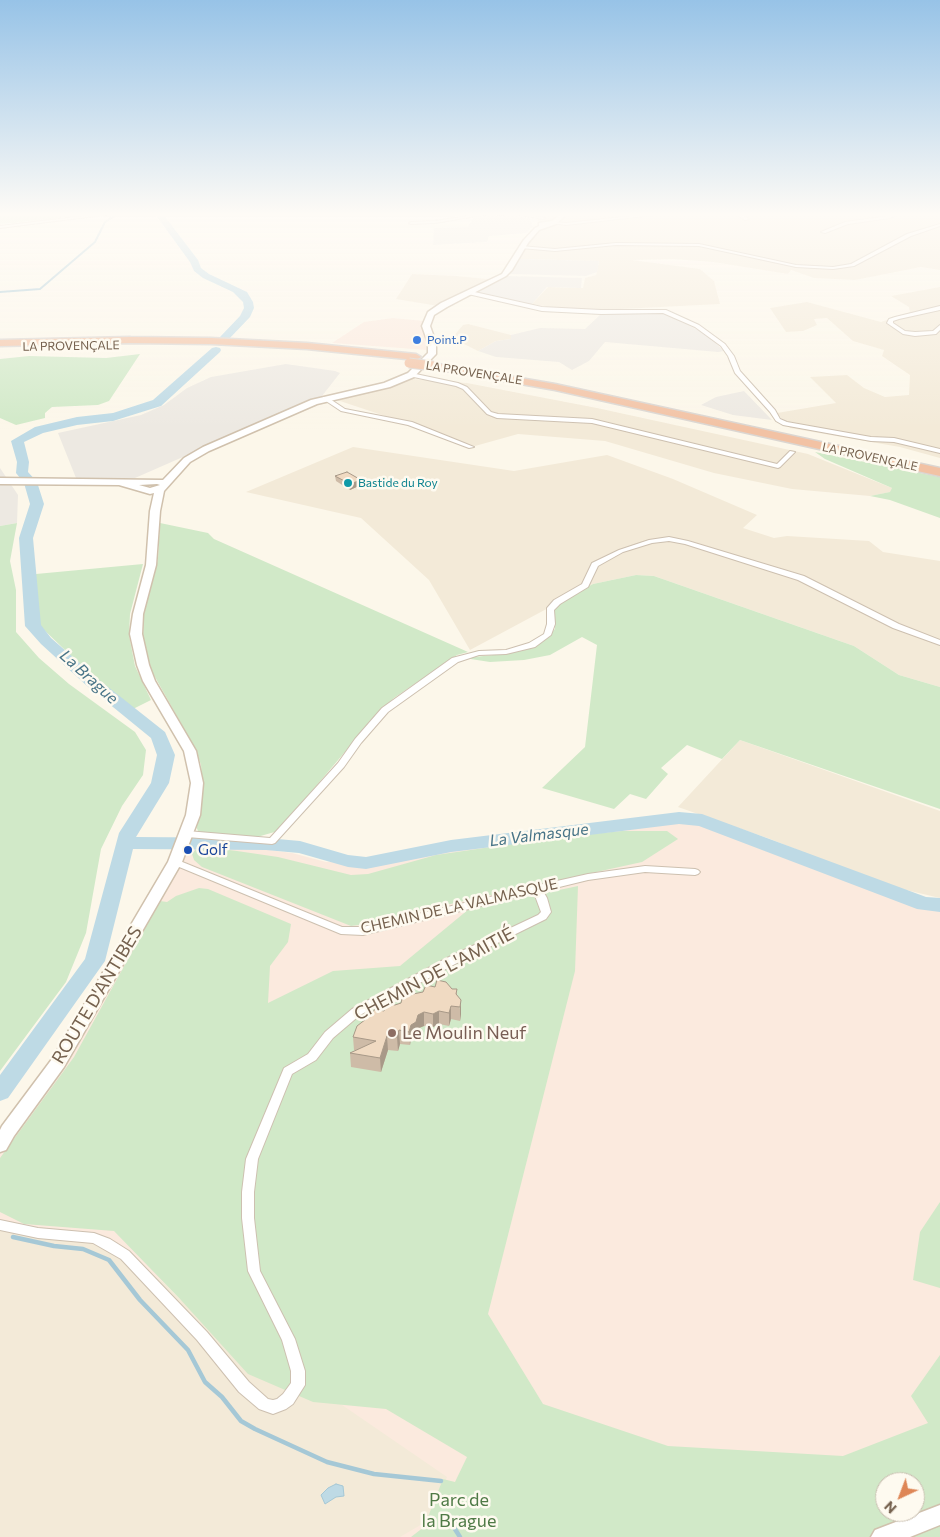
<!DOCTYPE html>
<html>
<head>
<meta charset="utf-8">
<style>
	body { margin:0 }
	#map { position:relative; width:940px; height:1537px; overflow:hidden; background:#fcf7ea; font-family:Commissioner,sans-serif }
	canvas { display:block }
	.north { position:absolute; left:875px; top:1472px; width:50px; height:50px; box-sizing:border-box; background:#fefaf0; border:1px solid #c7bdaf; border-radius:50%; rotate:223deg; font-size:14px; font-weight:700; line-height:20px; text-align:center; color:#75614e }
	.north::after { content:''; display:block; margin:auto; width:18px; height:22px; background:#de8656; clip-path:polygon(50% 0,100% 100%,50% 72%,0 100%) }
</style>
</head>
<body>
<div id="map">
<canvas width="940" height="1537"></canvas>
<div class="north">N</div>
</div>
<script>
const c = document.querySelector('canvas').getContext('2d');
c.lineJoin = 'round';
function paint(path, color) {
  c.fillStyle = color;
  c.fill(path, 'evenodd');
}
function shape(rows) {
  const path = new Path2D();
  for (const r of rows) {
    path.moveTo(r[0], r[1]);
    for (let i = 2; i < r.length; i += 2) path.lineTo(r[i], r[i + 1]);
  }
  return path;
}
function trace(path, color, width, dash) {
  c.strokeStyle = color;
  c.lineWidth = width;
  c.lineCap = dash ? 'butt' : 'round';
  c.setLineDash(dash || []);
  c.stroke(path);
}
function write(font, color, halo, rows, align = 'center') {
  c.font = font + ' Commissioner,sans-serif';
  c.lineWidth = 5;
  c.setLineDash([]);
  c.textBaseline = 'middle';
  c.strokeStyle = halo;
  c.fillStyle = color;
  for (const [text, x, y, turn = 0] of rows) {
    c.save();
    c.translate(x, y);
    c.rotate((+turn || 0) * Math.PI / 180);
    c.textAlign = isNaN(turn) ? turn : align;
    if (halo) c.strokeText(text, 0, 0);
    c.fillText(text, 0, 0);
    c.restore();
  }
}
const residential = shape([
	[525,214,940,214,940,270,921,267,855,280,814,278,791,270,788,274,713,262,674,259,632,260,700,269,714,281,720,304,601,310,557,308,532,304,548,287,583,288,585,278,596,275,599,261,520,259,525,248,541,228,536,216],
	[412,274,456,276,498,280,444,307,396,299],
	[940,287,940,458,900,447,790,428,777,413,836,403,810,377,847,375,864,388,885,397,909,395,910,375,882,356,884,350,853,341,827,318,814,319,817,325,803,331,786,332,770,308,807,302,881,322,910,312,909,307,891,296],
	[468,324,511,335,511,339,496,341,478,351,452,338,463,325],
	[412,379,467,383,597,408,808,454,892,488,891,492,870,496,792,489,714,473,605,441,518,434,475,446,334,399],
	[353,447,514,471,607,455,673,479,757,515,743,528,774,538,787,536,869,541,883,552,940,561,940,687,899,675,854,646,654,576,636,575,593,584,470,650,429,580,361,518,246,492],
	[740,740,940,811,940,898,889,886,770,839,678,807],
	[0,1212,114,1231,180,1299,386,1409,467,1457,424,1537,0,1537]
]);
const commercial = shape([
	[393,318,424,321,427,350,332,343,364,322],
	[679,818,702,820,924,904,940,905,940,1537,400,1537,429,1520,447,1477,106,1243,0,1224,0,1145,116,965,188,848,216,846,262,849,292,853,326,862,348,861,366,863,451,846],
	[885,1482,915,1482,915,1512,885,1512]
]);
const industrial = shape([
	[513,215,530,219,533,226,526,233,489,236,487,242,433,245,434,228,467,227,475,216],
	[520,259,523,259,599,261,597,272,586,276,510,274],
	[507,276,582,278,581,288,547,287,531,305,476,292],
	[664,313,706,334,724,351,718,352,605,342,589,361,572,370,559,362,496,357,478,351,496,341,511,339,511,335,540,328,585,329,601,314],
	[286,364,335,371,340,373,322,396,135,478,76,478,58,433,141,415,164,405,187,388,211,377],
	[744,391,772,420,733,415,701,405,716,397],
	[0,468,18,495,17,523,0,526]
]);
const green = shape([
	[0,214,99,214,0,224],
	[140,354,109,401,98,405,52,407,45,413,45,418,16,425,0,418,0,359,29,356,106,358],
	[815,452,940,477,940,518,890,500,870,496,890,492,892,488,825,459],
	[17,523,10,561,16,590,16,632,39,658,69,684,135,732,146,750,143,775,122,806,101,849,86,933,66,982,0,1071,0,526],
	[160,523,208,533,214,539,468,652,457,655,394,698,377,714,278,831,257,837,205,833,198,831,196,826,203,793,201,765,196,750,151,670,143,636,144,614,158,559],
	[143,564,130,614,129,635,135,666,151,700,133,709,123,703,92,676,40,626,36,614,36,574],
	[636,575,654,576,854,646,899,675,940,687,940,809,740,740,722,759,687,745,661,768,668,774,646,799,630,794,614,809,542,788,585,747,597,645,582,637,550,655,524,660,490,662,464,658,503,654,544,639,555,629,554,608,567,598,593,584],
	[622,831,667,831,678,839,642,862,423,910,375,923,351,926,202,867,194,860,192,854,197,848,205,847,237,851,278,857,351,875,368,874,436,855,560,837],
	[578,886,575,971,488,1314,543,1404,668,1446,843,1456,928,1423,911,1396,940,1355,940,1537,411,1537,424,1527,443,1479,455,1482,467,1457,386,1409,313,1402,248,1374,180,1299,114,1231,24,1224,0,1212,0,1158,74,1057,160,901,167,902,176,896,199,888,208,889,291,924,288,942,270,966,268,1003,333,971,400,966,469,909],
	[885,1482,915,1482,915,1512,885,1512],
	[940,1202,940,1288,913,1280,920,1232]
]);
const water = shape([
	[336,1484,343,1486,344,1496,336,1497,325,1504,321,1495,328,1488,336,1484]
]);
const streamFar1 = shape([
	[0,292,40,289,95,242,105,222,116,215]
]);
const stream = shape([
	[13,1237,54,1246,83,1249,109,1260,140,1300,188,1350,205,1382,222,1397,241,1421,255,1429,327,1462,374,1474,441,1481],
	[453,1526,460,1537]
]);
const river = shape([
	[155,214,163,214,198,260,201,268,209,274,247,292,253,302,254,308,250,317,229,339,225,340,220,337,240,316,244,308,243,302,233,292,203,278,194,271,190,262,155,214],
	[216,347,220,348,221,350,220,352,161,406,113,421,77,425,43,433,24,442,29,462,28,472,37,482,44,504,33,538,41,625,51,638,98,679,165,732,175,755,169,783,136,837,266,838,300,841,348,855,366,857,451,840,679,812,702,814,926,897,940,898,940,912,917,909,699,826,679,824,451,852,366,869,348,867,299,853,266,850,133,849,105,961,8,1098,0,1101,0,1075,85,959,119,833,151,783,157,755,151,738,86,685,41,644,25,626,19,538,30,504,24,483,16,473,17,462,11,441,35,427,77,417,113,413,153,400,212,348,216,347]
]);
const street = shape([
	[101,214,111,214,0,228,0,226,101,214],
	[480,214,488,214,435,223,411,224,409,223,411,222,435,221,480,214],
	[516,214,524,214,545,218,543,219,516,214],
	[651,214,662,214,566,225,552,223,554,222,566,223,651,214],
	[736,214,741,214,749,219,745,220,736,214],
	[893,214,898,214,890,218,848,224,825,233,821,232,845,222,889,216,893,214],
	[940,224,940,226,911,236,854,266,833,269,796,267,699,246,616,245,555,251,521,248,519,247,521,246,555,249,616,243,699,244,796,265,833,267,851,264,907,234,940,224],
	[470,291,542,307,601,310,666,310,699,325,725,344,734,356,740,371,775,410,780,419,787,422,871,437,894,438,940,449,940,453,894,442,871,441,783,425,776,421,770,412,735,373,728,356,721,346,695,327,663,313,601,314,542,311,468,294,467,293,470,291],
	[940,306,940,310,899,319,893,321,893,323,905,331,915,332,933,331,940,325,940,330,936,334,915,336,903,334,887,323,889,319,895,317,940,306],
	[411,373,458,383,467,387,491,412,498,414,592,419,777,464,790,451,795,452,780,467,778,468,592,423,497,418,487,414,463,389,456,386,409,376,408,375,411,373],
	[323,397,327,397,345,409,412,422,474,447,469,448,408,425,341,411,323,399,323,397],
	[669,537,688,541,804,576,899,624,940,640,940,645,893,628,798,580,685,544,669,541,652,543,623,552,598,566,588,587,560,604,554,610,555,624,551,635,535,647,506,654,479,655,458,662,388,712,361,743,344,767,275,843,272,844,187,837,182,834,187,831,270,838,338,763,355,739,382,708,452,658,479,651,506,650,529,643,544,634,547,624,547,608,554,600,582,584,592,563,619,550,649,540,669,537],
	[175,859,342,927,363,927,532,887,536,885,539,885,588,874,645,866,695,869,698,870,700,872,698,874,695,875,645,872,588,880,543,891,547,898,551,912,546,919,455,964,360,1015,333,1038,316,1060,292,1074,258,1159,254,1192,254,1218,260,1271,295,1339,305,1371,305,1385,293,1404,286,1409,273,1414,259,1409,239,1392,197,1340,121,1259,93,1243,38,1238,0,1230,0,1220,38,1228,94,1233,110,1239,129,1251,207,1332,249,1382,268,1399,273,1400,277,1399,283,1394,291,1383,291,1371,282,1340,248,1271,242,1218,242,1192,246,1159,284,1068,308,1054,325,1032,352,1009,447,958,538,915,541,912,534,893,363,935,341,934,172,864,170,862,172,860,175,859]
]);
const secondary = shape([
	[561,214,567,214,556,224,539,230,528,243,512,270,506,276,447,307,434,315,430,326,436,343,436,354,414,377,390,387,317,404,209,451,190,462,164,491,160,511,156,565,143,614,142,634,149,665,155,681,196,751,203,783,200,815,182,862,64,1067,14,1136,6,1150,0,1152,0,1130,2,1126,52,1059,168,862,186,815,191,783,184,751,143,681,137,665,130,634,133,614,146,565,150,511,154,493,150,494,119,485,0,484,0,478,163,480,184,458,203,447,311,400,384,383,408,373,428,353,428,343,422,326,428,312,441,303,502,274,523,241,535,228,539,226,539,223,552,221,561,214],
	[157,484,160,485,150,488,139,485,157,484],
	[940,1505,940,1525,910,1537,871,1537,875,1530,940,1505]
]);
const highway = shape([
	[130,337,211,338,307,343,416,354,421,357,416,360,307,349,211,344,130,343,0,346,0,340,130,337],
	[433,363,555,384,940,468,940,476,555,390,429,368,428,366,433,363]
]);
const highwayBridge = shape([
	[409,363,433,366]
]);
const wall = shape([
	[335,476,361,480,361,485,350,490,336,481],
	[452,989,457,989,457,995,461,1014,460,1021,451,1019,449,1026,439,1024,433,1027,424,1026,419,1028,417,1035,411,1038,410,1045,400,1044,398,1051,388,1050,381,1072,351,1067,350,1053,356,1050,354,1050,353,1037,384,1011,395,1005]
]);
const shadedWall = shape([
	[361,480,361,485,350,490,350,484],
	[461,1000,461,1014,460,1021,460,1007],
	[451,1006,451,1019,449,1026,449,1013],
	[439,1011,439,1024,433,1027,433,1014],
	[424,1012,424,1026,419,1028,417,1035,411,1038,410,1045,409,1032,411,1025,418,1015],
	[399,1030,400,1044,398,1051,397,1037],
	[387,1036,388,1050,381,1072,380,1058]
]);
const building = shape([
	[347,472,361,480,350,484,335,476,347,472],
	[437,980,446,982,452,989,457,989,456,994,461,1000,460,1007,451,1006,449,1013,439,1011,433,1014,424,1012,418,1015,416,1022,411,1025,409,1032,399,1030,397,1037,387,1036,380,1058,350,1053,376,1041,353,1037,357,1026,370,1016,375,1009,384,1011,386,1003,395,1005,401,1003,402,999,413,994,423,992,426,985,435,987,437,980]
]);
const markers = [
	[417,340,5,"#3f7fe0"],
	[348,483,5,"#0f9aa8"],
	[188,850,5,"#1a4fb4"],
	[392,1033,5,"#8d6e63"]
];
const farShopnames = [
	["Point.P",427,340]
];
const farStreetnames = [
	["LA PROVENÇALE",71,346,-1],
	["LA PROVENÇALE",474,373,9],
	["LA PROVENÇALE",870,457,12]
];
const farCulturenames = [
	["Bastide du Roy",358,483]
];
const transitNames = [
	["Golf",198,850]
];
const streetNames = [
	["CHEMIN DE LA VALMASQUE",459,906,-13]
];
const waterNames = [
	["La Brague",89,677,42],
	["La Valmasque",539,835,-7]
];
const nearStreetnames = [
	["CHEMIN DE L'AMITIÉ",434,974,-28],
	["ROUTE D'ANTIBES",97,995,-59]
];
const nearEducationnames = [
	["Le Moulin Neuf",402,1033]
];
const nearParknames = [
	["Parc de",459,1500],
	["la Brague",459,1521]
];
paint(residential, '#f3ead8');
paint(commercial, '#fbeade');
paint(industrial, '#ede9e2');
paint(green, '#d1e9c8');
paint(water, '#bedae5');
trace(water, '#a5c8d6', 1);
trace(streamFar1, '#a5c8d6', 2);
trace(stream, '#a5c8d6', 4.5);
paint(river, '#bedae5');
trace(street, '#cdc0b0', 2);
trace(secondary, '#d0c1ad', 3);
trace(highway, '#dbd6d1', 3);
paint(street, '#fff');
paint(secondary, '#fff');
paint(highway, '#f2c2a4');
trace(highwayBridge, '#dbd6d1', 11, []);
trace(highwayBridge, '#f2c2a4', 9);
paint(wall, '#cebba7');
paint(shadedWall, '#a89988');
paint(building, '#f0dac2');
trace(building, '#a89988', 1);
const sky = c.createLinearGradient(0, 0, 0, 429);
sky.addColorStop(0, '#97c3e7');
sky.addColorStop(0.5, '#fefbf6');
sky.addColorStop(1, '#fefbf600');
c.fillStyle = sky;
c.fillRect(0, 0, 940, 429);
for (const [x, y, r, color] of markers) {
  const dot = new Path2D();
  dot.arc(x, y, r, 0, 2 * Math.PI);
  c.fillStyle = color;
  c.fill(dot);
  trace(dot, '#fefaf0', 2);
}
write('12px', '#366cbe', '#fefaf0', farShopnames, 'left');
write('12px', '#75614e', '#fefaf0', farStreetnames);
write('12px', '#0d838f', '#fefaf0', farCulturenames, 'left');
write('15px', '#164399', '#fefaf0', transitNames, 'left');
write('15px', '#75614e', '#fefaf0', streetNames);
write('italic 16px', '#487487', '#fefaf0', waterNames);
write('18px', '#75614e', '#fefaf0', nearStreetnames);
write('18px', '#785e54', '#fefaf0', nearEducationnames, 'left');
write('18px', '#4f7a46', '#fefaf0', nearParknames);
</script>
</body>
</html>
